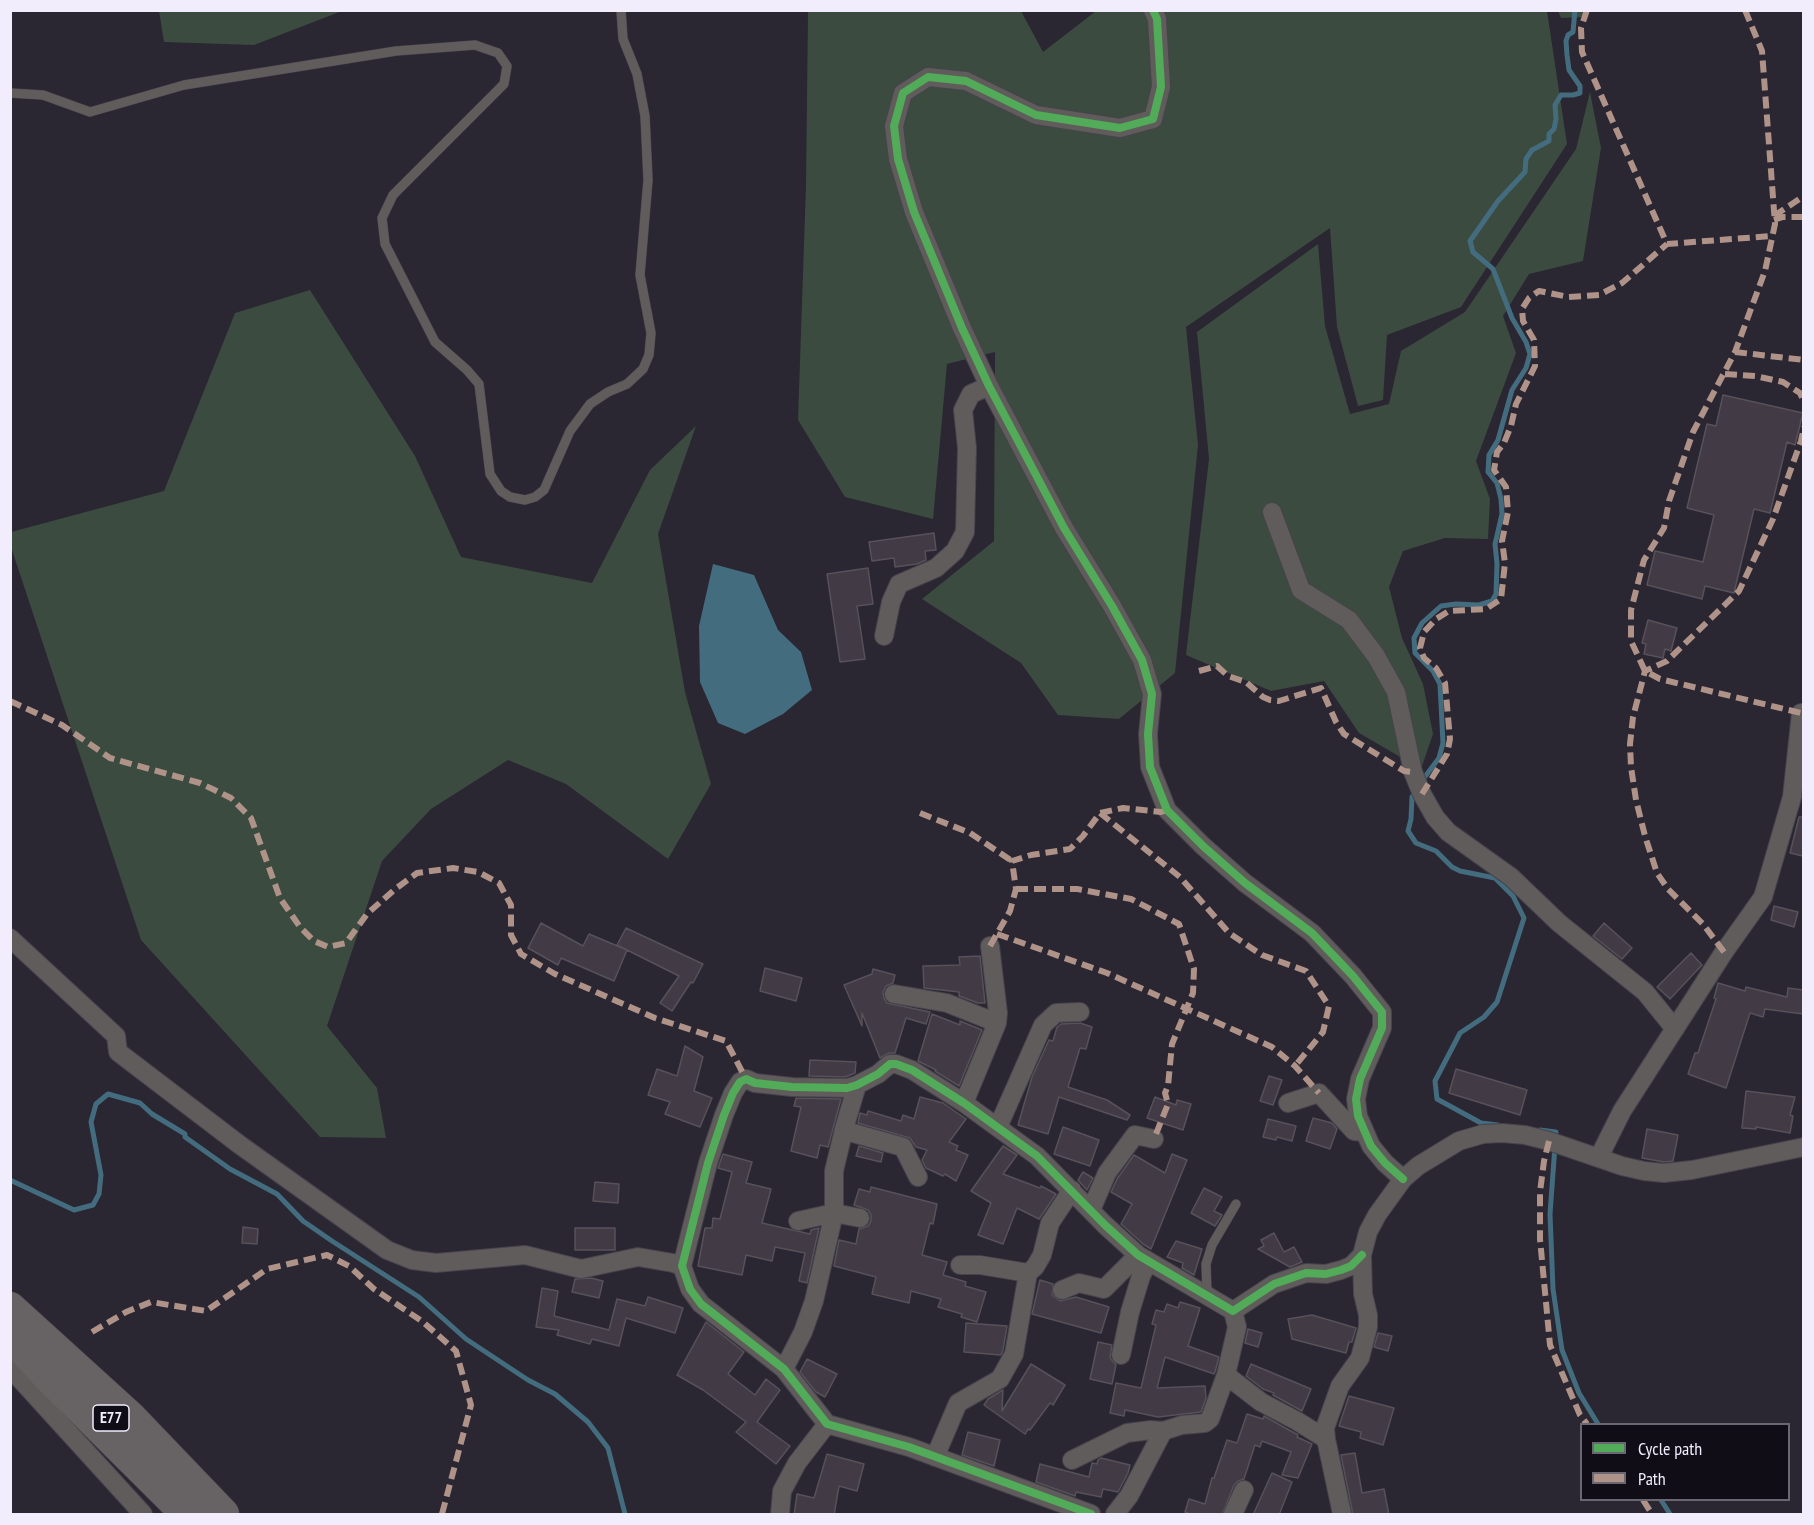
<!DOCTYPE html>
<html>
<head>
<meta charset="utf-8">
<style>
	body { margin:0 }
	#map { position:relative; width:1814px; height:1525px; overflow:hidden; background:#2a2632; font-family:"PT Sans Narrow",sans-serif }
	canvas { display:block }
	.frame { position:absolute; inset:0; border:12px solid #f1edfc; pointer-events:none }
	.legend { position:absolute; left:1580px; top:1423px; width:210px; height:78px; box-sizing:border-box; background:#100d16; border:2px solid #6a6772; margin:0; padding:8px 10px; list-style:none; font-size:18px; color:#f1edfc }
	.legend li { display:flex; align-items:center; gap:12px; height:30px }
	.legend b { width:30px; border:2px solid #6a6772 }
</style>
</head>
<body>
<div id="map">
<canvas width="1814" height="1525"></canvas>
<div class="frame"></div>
<ul class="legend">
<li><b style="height:8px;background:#51ab58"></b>Cycle path</li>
<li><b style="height:8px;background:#af9288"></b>Path</li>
</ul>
</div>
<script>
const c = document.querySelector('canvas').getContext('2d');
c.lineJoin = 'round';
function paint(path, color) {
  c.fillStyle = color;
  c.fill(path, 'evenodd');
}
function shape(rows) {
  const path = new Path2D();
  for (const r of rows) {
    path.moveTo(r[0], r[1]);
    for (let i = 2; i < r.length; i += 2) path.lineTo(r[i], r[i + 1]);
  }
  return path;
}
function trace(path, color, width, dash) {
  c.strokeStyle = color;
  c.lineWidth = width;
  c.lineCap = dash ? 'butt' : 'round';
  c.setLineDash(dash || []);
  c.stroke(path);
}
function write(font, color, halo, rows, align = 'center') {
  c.font = font + ' "PT Sans Narrow",sans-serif';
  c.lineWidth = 4.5;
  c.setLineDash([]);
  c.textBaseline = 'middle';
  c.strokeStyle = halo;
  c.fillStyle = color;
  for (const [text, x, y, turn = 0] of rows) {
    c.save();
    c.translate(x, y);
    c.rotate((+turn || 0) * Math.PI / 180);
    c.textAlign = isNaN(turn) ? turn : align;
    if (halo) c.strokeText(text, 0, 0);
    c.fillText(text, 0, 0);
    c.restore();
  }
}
const green = shape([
	[159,11,159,10,342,11,254,45,164,42],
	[808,11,1021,11,1043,52,1096,11,1547,11,1567,144,1461,307,1387,335,1383,400,1358,406,1337,327,1330,228,1186,327,1198,445,1175,673,1119,719,1058,715,1021,663,922,599,994,541,995,352,947,364,933,519,845,497,798,420,806,185],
	[1558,11,1585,11,1585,17,1561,18],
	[1590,92,1601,148,1583,261,1529,274,1503,316,1516,353,1476,461,1490,499,1488,539,1445,538,1403,551,1389,587,1402,638,1423,684,1433,734,1421,769,1359,733,1324,681,1271,691,1186,655,1209,459,1197,332,1318,244,1325,326,1350,414,1389,404,1401,351,1465,312,1576,149],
	[310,290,415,456,461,557,592,583,650,470,696,426,658,534,685,692,711,784,668,859,566,784,508,760,431,809,382,861,327,1026,377,1088,386,1138,320,1137,141,940,11,547,11,532,164,491,235,313]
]);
const water = shape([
	[713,564,754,575,778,630,801,652,812,690,783,714,745,734,718,723,700,682,699,626]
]);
const stream = shape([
	[1421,782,1439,758,1443,743,1440,684,1433,671,1415,653,1414,638,1422,623,1441,606,1456,604,1479,605,1492,601,1496,594,1497,564,1495,544,1502,514,1501,499,1497,483,1488,472,1489,455,1498,440,1512,390,1526,368,1530,354,1526,342,1512,318,1493,269,1473,252,1470,241,1498,201,1525,172,1526,159,1532,150,1549,141,1549,134,1554,129,1556,119,1555,105,1561,95,1573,95,1580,93,1580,86,1569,70,1567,55,1566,41,1568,35,1573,32,1575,10],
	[1416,790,1412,797,1411,819,1408,831,1416,843,1436,851,1452,867,1460,871,1495,878,1513,896,1524,918,1497,1002,1484,1017,1460,1033,1435,1081,1437,1099,1481,1123,1498,1125],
	[1540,1130,1556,1132,1550,1214,1553,1289,1562,1350,1579,1393,1598,1424],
	[10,1180,74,1210,93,1205,99,1194,101,1175,91,1122,96,1104,108,1094,140,1103,152,1114,185,1134,185,1137,230,1169,277,1194,303,1221,332,1241,419,1297,466,1339,528,1380,555,1394,588,1422,608,1448,625,1514],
	[1661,1500,1670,1514]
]);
const building = shape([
	[1723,395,1803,413,1795,445,1787,442,1770,513,1754,509,1734,593,1705,586,1702,599,1647,585,1655,551,1703,562,1714,515,1687,508,1707,424,1716,426,1723,395],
	[934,533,936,550,925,551,926,560,917,564,895,567,894,558,872,561,869,542,934,533],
	[868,568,873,604,857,606,865,659,840,662,827,574,868,568],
	[1648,620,1677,628,1671,651,1665,649,1663,658,1644,654,1646,644,1642,643,1648,620],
	[1799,817,1803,817,1803,856,1790,853,1799,817],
	[1774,906,1798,912,1794,927,1771,920,1774,906],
	[541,923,583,946,589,934,627,950,614,981,561,958,558,965,528,948,541,923],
	[1604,923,1632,948,1622,959,1593,936,1604,923],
	[626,928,703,964,693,983,691,982,672,1011,660,1003,679,976,617,945,626,928],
	[1691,953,1702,965,1670,999,1657,987,1691,953],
	[980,956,985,1003,978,1003,959,996,959,992,924,988,923,966,960,965,959,957,980,956],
	[765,968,802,978,796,1001,760,991,765,968],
	[873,969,895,975,893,983,886,986,883,992,884,998,887,1003,930,1012,926,1024,906,1018,895,1053,889,1053,880,1058,862,1013,862,1026,844,985,872,974,873,969],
	[1718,983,1745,991,1746,987,1787,997,1788,988,1803,990,1803,1014,1765,1009,1763,1017,1750,1013,1726,1088,1688,1074,1695,1053,1698,1053,1716,999,1714,998,1718,983],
	[932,1014,960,1025,960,1021,982,1030,959,1086,935,1071,936,1070,918,1061,932,1014],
	[1080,1023,1092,1027,1086,1049,1080,1048,1068,1087,1107,1100,1130,1115,1127,1120,1059,1097,1048,1134,1018,1125,1032,1077,1049,1040,1053,1041,1057,1027,1061,1024,1080,1023],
	[685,1046,703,1057,694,1091,712,1098,700,1127,665,1114,670,1102,648,1095,657,1069,677,1076,685,1046],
	[810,1060,856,1062,855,1073,845,1077,809,1076,810,1060],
	[1456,1069,1527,1090,1520,1115,1449,1093,1456,1069],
	[1269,1076,1282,1080,1273,1105,1260,1101,1269,1076],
	[1746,1091,1795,1097,1790,1115,1793,1116,1790,1133,1756,1127,1756,1129,1742,1128,1746,1091],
	[920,1097,943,1103,966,1119,949,1142,958,1146,956,1150,968,1155,956,1181,945,1174,943,1176,926,1168,922,1160,927,1150,916,1147,910,1138,858,1123,860,1113,867,1115,868,1111,901,1121,903,1115,914,1119,920,1097],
	[1155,1097,1176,1105,1177,1100,1191,1104,1183,1130,1147,1118,1155,1097],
	[796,1098,841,1099,828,1147,820,1145,817,1158,791,1151,801,1107,794,1106,796,1098],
	[1313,1118,1332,1123,1337,1129,1330,1149,1306,1141,1313,1118],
	[1268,1119,1296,1126,1292,1141,1277,1137,1276,1140,1263,1137,1268,1119],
	[1063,1127,1099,1140,1090,1166,1054,1154,1063,1127],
	[1647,1129,1678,1135,1673,1161,1664,1162,1642,1158,1647,1129],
	[859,1146,883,1153,881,1162,856,1156,859,1146],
	[1003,1146,1017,1155,1003,1174,1040,1188,1041,1186,1056,1194,1039,1219,1017,1208,1003,1244,978,1235,991,1203,971,1191,1003,1146],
	[723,1154,752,1162,746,1183,771,1189,762,1223,810,1234,811,1230,819,1228,807,1283,799,1281,805,1253,775,1247,772,1261,746,1255,742,1275,698,1266,705,1228,712,1228,713,1218,720,1219,732,1172,718,1168,723,1154],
	[1172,1154,1187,1160,1151,1249,1143,1244,1121,1224,1132,1204,1111,1192,1117,1179,1134,1155,1165,1173,1172,1154],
	[1083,1172,1093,1178,1087,1190,1078,1180,1083,1172],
	[595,1182,619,1184,618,1203,593,1201,595,1182],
	[871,1187,937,1204,933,1224,930,1223,922,1255,947,1262,943,1275,966,1282,965,1286,986,1292,977,1322,961,1317,962,1314,938,1307,941,1299,911,1291,909,1303,872,1294,876,1277,834,1266,839,1240,856,1244,859,1229,868,1226,871,1221,871,1215,868,1210,854,1205,859,1189,870,1192,871,1187],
	[1204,1188,1222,1197,1214,1211,1222,1215,1215,1226,1191,1213,1204,1188],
	[243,1227,258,1229,257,1244,242,1243,243,1227],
	[575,1228,615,1228,615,1250,575,1250,575,1228],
	[1274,1233,1284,1252,1294,1247,1302,1262,1290,1267,1258,1249,1264,1246,1261,1240,1274,1233],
	[1176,1241,1202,1249,1194,1275,1182,1268,1183,1263,1167,1257,1176,1241],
	[591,1278,603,1281,599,1298,572,1292,575,1279,591,1278],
	[1040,1280,1053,1284,1052,1295,1060,1301,1076,1297,1109,1307,1101,1333,1032,1314,1040,1280],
	[542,1288,558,1291,554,1316,609,1330,617,1299,645,1306,648,1297,683,1308,675,1333,626,1318,619,1346,592,1339,590,1344,557,1335,559,1330,536,1327,542,1288],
	[1180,1302,1200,1308,1188,1346,1219,1357,1215,1372,1214,1374,1165,1357,1157,1388,1205,1386,1206,1398,1201,1412,1158,1417,1125,1410,1124,1416,1110,1413,1116,1383,1141,1388,1156,1325,1152,1324,1156,1310,1164,1312,1167,1304,1178,1308,1180,1302],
	[1312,1315,1356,1328,1352,1342,1349,1342,1346,1353,1292,1339,1288,1319,1312,1315],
	[706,1322,744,1352,728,1374,755,1395,766,1379,780,1390,757,1422,790,1446,776,1464,736,1432,746,1422,703,1390,677,1375,706,1322],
	[966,1323,1007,1326,1003,1350,1001,1355,964,1352,966,1323],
	[1248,1329,1262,1333,1258,1347,1245,1343,1248,1329],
	[1378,1333,1392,1336,1388,1351,1374,1347,1378,1333],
	[1098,1342,1112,1345,1110,1358,1116,1365,1112,1384,1090,1379,1098,1342],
	[807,1359,837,1374,825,1397,816,1392,800,1372,807,1359],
	[1031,1364,1065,1385,1053,1405,1050,1403,1030,1430,1028,1429,1025,1434,984,1405,988,1399,1003,1390,1002,1411,1031,1364],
	[1251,1364,1311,1389,1302,1411,1273,1395,1274,1393,1263,1389,1246,1376,1251,1364],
	[1349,1396,1394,1408,1383,1445,1360,1438,1361,1432,1339,1426,1349,1396],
	[1247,1414,1263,1419,1264,1416,1298,1435,1297,1437,1312,1444,1298,1478,1282,1475,1291,1452,1262,1441,1260,1447,1255,1445,1244,1479,1238,1481,1234,1485,1222,1515,1192,1515,1185,1512,1189,1499,1205,1504,1212,1478,1214,1478,1227,1440,1237,1443,1247,1414],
	[968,1432,1000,1440,994,1466,962,1455,968,1432],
	[1355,1453,1362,1493,1384,1489,1389,1515,1353,1515,1341,1455,1355,1453],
	[827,1454,864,1464,857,1491,839,1486,834,1515,794,1515,797,1494,814,1498,827,1454],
	[1101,1458,1130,1465,1128,1473,1118,1492,1103,1489,1101,1497,1076,1492,1075,1496,1036,1482,1040,1464,1089,1477,1092,1463,1097,1464,1098,1460,1101,1458],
	[1272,1473,1292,1482,1279,1515,1253,1515,1272,1473]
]);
const service = shape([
	[10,93,43,95,90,112,184,85,396,51,475,45,498,53,507,66,504,84,393,195,382,218,385,244,435,342,467,370,479,384,490,474,501,491,510,497,525,500,535,497,544,490,570,431,590,404,608,392,627,384,643,369,649,355,651,333,640,275,648,180,645,116,637,74,623,39,621,10],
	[1205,1295,1207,1292,1206,1264,1212,1245,1236,1204]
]);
const minor = shape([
	[1153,10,1157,19,1161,87,1153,119,1120,128,1036,115,966,81,928,77,903,93,894,126,898,159,914,212,962,328,989,386,1064,528,1112,606,1142,660,1152,694,1148,734,1150,767,1167,810,1203,846,1245,883,1312,933,1353,976,1382,1012,1382,1028,1360,1079,1356,1099,1358,1116,1371,1146,1385,1163,1403,1179],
	[1272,512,1301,590,1349,620,1376,656,1396,692,1413,772,1422,794,1435,817,1448,832,1511,877,1559,923,1645,992,1675,1029],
	[884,636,891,602,899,584,936,568,955,551,965,532,967,448,963,410,971,394,989,386],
	[10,938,116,1036,118,1052,240,1145,387,1250,412,1260,436,1263,525,1255,581,1269,638,1257,673,1263,682,1266],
	[894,994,947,1003,997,1023],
	[964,1103,997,1023,998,1013,990,946],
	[1288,1103,1319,1093,1354,1131,1363,1132],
	[998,1127,1043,1025,1056,1013,1080,1012],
	[844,1129,846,1131,903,1147,918,1177],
	[1599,1157,1622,1111,1724,952,1763,897,1792,797,1801,713,1804,713],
	[1091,1210,1107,1173,1135,1135,1154,1139],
	[798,1221,834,1213,860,1218],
	[960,1265,980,1265,1028,1273],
	[1062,1290,1079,1283,1104,1289,1138,1255],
	[1121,1355,1130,1312,1141,1276,1148,1262],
	[10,1368,143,1514],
	[784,1369,803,1332,814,1301,834,1213,834,1171,844,1129,857,1085],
	[1226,1375,1261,1402,1297,1421,1326,1439],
	[935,1457,958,1403,1000,1379,1014,1354,1028,1273,1035,1267,1042,1255,1050,1223,1072,1190],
	[1072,1460,1127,1433,1151,1430,1163,1431,1182,1425,1205,1423,1210,1419,1226,1375,1237,1327,1233,1311],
	[780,1514,782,1491,797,1463,827,1424],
	[1091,1514,909,1447,827,1424,784,1369,701,1304,690,1289,682,1266,708,1163,724,1115,733,1093,740,1082,746,1079,755,1083,792,1087,847,1088,857,1085,878,1074,890,1064,896,1064,912,1070,964,1103,1037,1156,1105,1225,1138,1255,1233,1311,1274,1284,1306,1273,1326,1274,1341,1270,1351,1266,1362,1255],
	[1115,1514,1129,1496,1163,1431],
	[1233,1514,1244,1490],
	[1342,1514,1326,1439,1325,1428,1340,1386,1360,1358,1368,1327,1368,1315,1363,1294,1362,1255,1368,1232,1377,1215,1403,1179,1418,1166,1459,1141,1483,1134,1502,1133,1525,1135,1549,1141,1622,1166,1644,1171,1664,1173,1692,1170,1804,1147]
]);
const motorway = shape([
	[10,1308,130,1417,223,1514],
	[10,1335,50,1378,187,1514]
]);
const quiet = shape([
	[1587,10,1581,28,1582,52,1667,244,1772,236],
	[1745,10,1762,51,1775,224,1765,271,1735,352,1693,432,1669,501,1664,528,1644,560,1631,610,1631,641,1645,671,1660,679,1801,713],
	[1774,216,1804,196],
	[1774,220,1783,217,1804,217],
	[1735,352,1804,360],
	[1725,374,1755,376,1783,382,1800,393,1804,402],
	[1199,671,1217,666,1228,676,1246,682,1263,697,1270,700,1279,701,1321,688,1336,722,1344,734,1404,771,1413,772],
	[10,701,62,725,110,758,200,783,231,798,251,818,280,898,300,927,314,941,328,947,346,943,367,914,394,890,417,873,453,868,478,872,499,883,511,905,511,935,521,954,555,974,655,1018,726,1041,746,1079],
	[1422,794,1447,754,1450,739,1445,683,1436,668,1424,658,1420,648,1424,632,1436,619,1449,611,1486,609,1501,599,1505,563,1502,541,1508,512,1506,487,1494,470,1497,452,1504,443,1511,426,1516,404,1535,366,1534,340,1523,321,1522,309,1529,298,1539,291,1569,297,1599,295,1622,283,1667,244],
	[920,813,970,833,1012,861],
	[1100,813,1180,877,1229,933,1262,955,1306,971,1329,1006,1323,1032,1295,1066],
	[1016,889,1077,889,1131,899,1179,924,1194,969,1193,993,1172,1044,1168,1086,1165,1093,1168,1104,1154,1139],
	[997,934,1107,973,1272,1047,1295,1066,1319,1093],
	[990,946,1010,911,1016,889,1012,861,1031,855,1070,849,1083,836,1100,813,1123,808,1161,812,1167,810],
	[1724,952,1703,924,1668,889,1657,873,1645,836,1636,800,1631,767,1630,744,1633,717,1645,671,1667,661,1739,591,1773,519,1801,441,1804,427],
	[1549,1141,1544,1161,1540,1192,1540,1239,1550,1345,1580,1415,1587,1424],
	[92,1332,126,1312,151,1302,206,1311,267,1269,327,1255,349,1266,374,1289,423,1322,456,1351,471,1405,442,1514],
	[1643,1500,1652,1514]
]);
const cycleway = shape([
	[1153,10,1157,19,1161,87,1153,119,1120,128,1036,115,966,81,928,77,903,93,894,126,898,159,914,212,962,328,989,386,1064,528,1112,606,1142,660,1152,694,1148,734,1150,767,1167,810,1203,846,1245,883,1312,933,1353,976,1382,1012,1382,1028,1360,1079,1356,1099,1358,1116,1371,1146,1385,1163,1403,1179],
	[1091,1514,909,1447,827,1424,784,1369,701,1304,690,1289,682,1266,708,1163,724,1115,733,1093,740,1082,746,1079,755,1083,792,1087,847,1088,857,1085,878,1074,890,1064,896,1064,912,1070,964,1103,1037,1156,1105,1225,1138,1255,1233,1311,1274,1284,1306,1273,1326,1274,1341,1270,1351,1266,1362,1255]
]);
const shields = [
	[111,1418,36]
];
const shieldNames = [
	["E77",111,1418]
];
paint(green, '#3b4b3f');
paint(water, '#436d7f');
trace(stream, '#436d7f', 5);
paint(building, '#423b46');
trace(building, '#57515a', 1.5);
trace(service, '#47434d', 10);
trace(minor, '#47434d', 20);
trace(motorway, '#47434d', 33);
trace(service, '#5f5c5b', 9);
trace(minor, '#5f5c5b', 18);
trace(motorway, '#676264', 32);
trace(quiet, '#af9288', 6, [12, 6]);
trace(cycleway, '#51ab58', 8);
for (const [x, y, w] of shields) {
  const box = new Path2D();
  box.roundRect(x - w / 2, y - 13, w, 26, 4.5);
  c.fillStyle = '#100d16';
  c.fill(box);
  trace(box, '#f1edfc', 1.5);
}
write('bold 16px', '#f1edfc', null, shieldNames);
</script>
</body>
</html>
